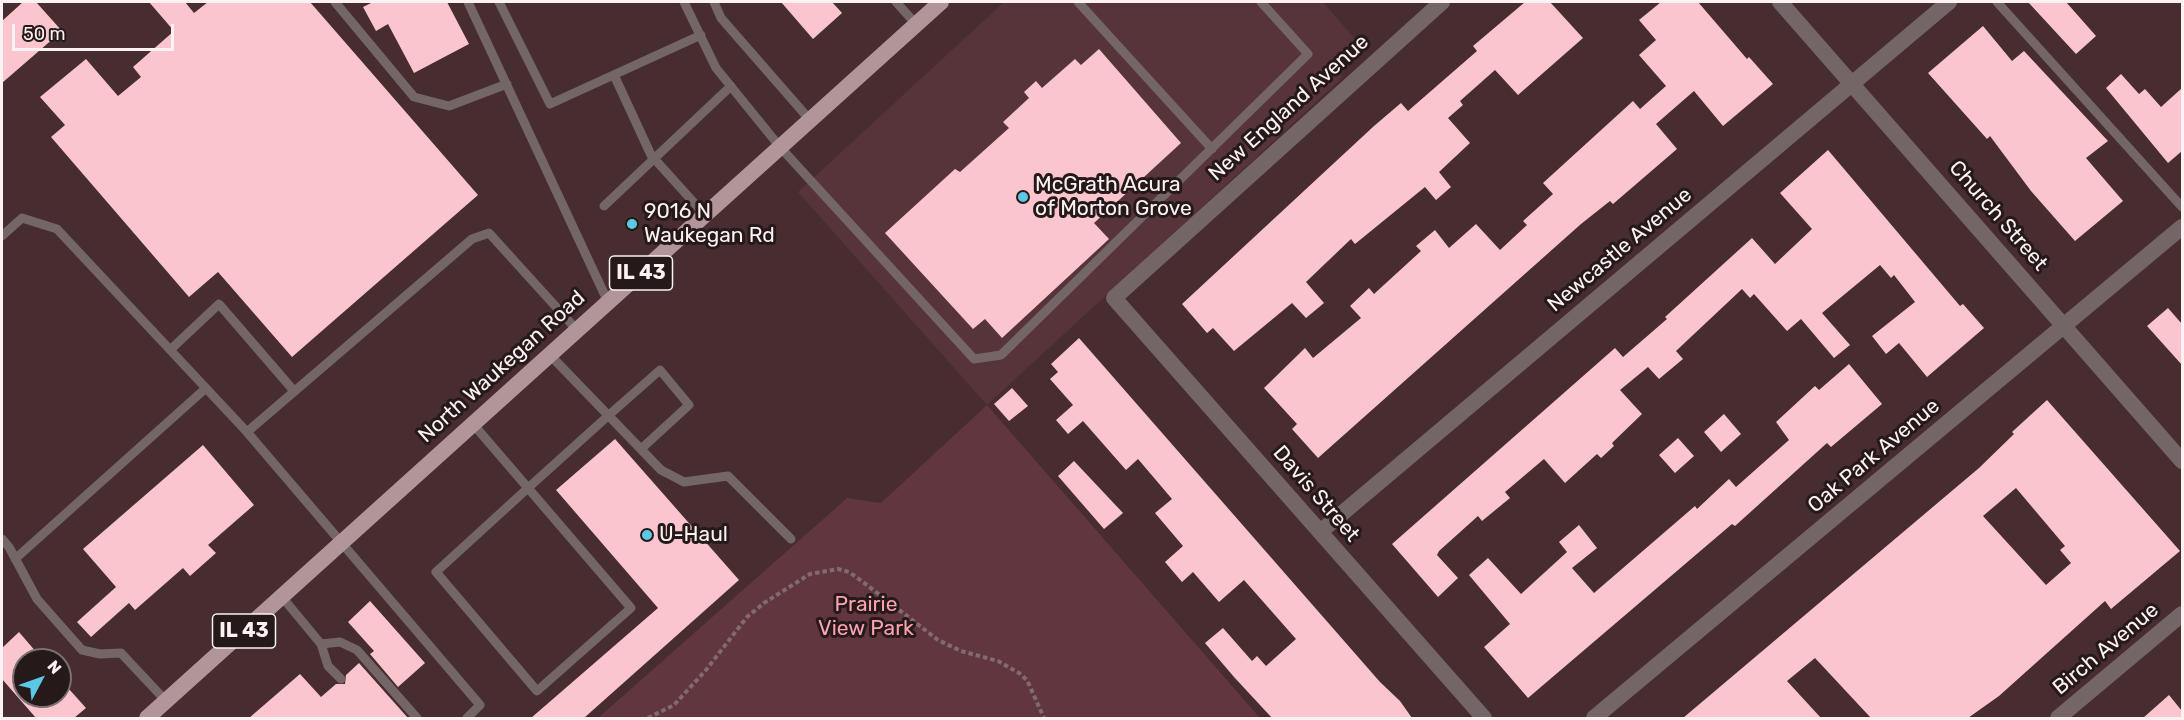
<!DOCTYPE html>
<html>
<head>
<meta charset="utf-8">
<style>
	body { margin:0 }
	#map { position:relative; width:2184px; height:720px; overflow:hidden; background:#472c30; font-family:Rubik,sans-serif }
	canvas { display:block }
	.frame { position:absolute; inset:0; border:3px solid #fdf2f3; pointer-events:none }
	.north { position:absolute; left:12px; top:648px; width:60px; height:60px; box-sizing:border-box; background:#25191a; border:2px solid #7b7071; border-radius:50%; rotate:49deg; font-size:16px; font-weight:700; line-height:24px; text-align:center; color:#fdf2f3 }
	.north::after { content:''; display:block; margin:auto; width:21px; height:27px; background:#5bc8e6; clip-path:polygon(50% 0,100% 100%,50% 72%,0 100%) }
	.scale { position:absolute; left:12px; top:24px; width:162px; height:27px; box-sizing:border-box; border:3px solid #fdf2f3; border-top:0; padding-left:8px; font-size:18px; line-height:21px; white-space:nowrap; color:#fdf2f3; -webkit-text-stroke:4px #25191a; paint-order:stroke }
</style>
</head>
<body>
<div id="map">
<canvas width="2184" height="720"></canvas>
<div class="frame"></div>
<div class="north">N</div>
<div class="scale">50 m</div>
</div>
<script>
const c = document.querySelector('canvas').getContext('2d');
c.lineJoin = 'round';
function paint(path, color) {
  c.fillStyle = color;
  c.fill(path, 'evenodd');
}
function shape(rows) {
  const path = new Path2D();
  for (const r of rows) {
    path.moveTo(r[0], r[1]);
    for (let i = 2; i < r.length; i += 2) path.lineTo(r[i], r[i + 1]);
  }
  return path;
}
function trace(path, color, width, dash) {
  c.strokeStyle = color;
  c.lineWidth = width;
  c.lineCap = dash ? 'butt' : 'round';
  c.setLineDash(dash || []);
  c.stroke(path);
}
function write(font, color, halo, rows, align = 'center') {
  c.font = font + ' Rubik,sans-serif';
  c.lineWidth = 6;
  c.setLineDash([]);
  c.textBaseline = 'middle';
  c.strokeStyle = halo;
  c.fillStyle = color;
  for (const [text, x, y, turn = 0] of rows) {
    c.save();
    c.translate(x, y);
    c.rotate((+turn || 0) * Math.PI / 180);
    c.textAlign = isNaN(turn) ? turn : align;
    if (halo) c.strokeText(text, 0, 0);
    c.fillText(text, 0, 0);
    c.restore();
  }
}
const built = shape([
	[1004,2,1323,2,1355,39,1340,80,987,405,798,192]
]);
const green = shape([
	[987,405,1260,718,598,718,847,498,881,503]
]);
const building = shape([
	[23,2,36,2,62,31,2,83,2,21],
	[149,2,185,2,194,13,208,2,310,2,478,195,292,357,218,272,189,297,51,137,65,125,40,97,86,59,118,96,141,77,133,67,174,31],
	[373,2,447,2,469,44,414,73,388,24,376,31,363,7],
	[781,2,832,2,842,13,813,39],
	[1525,2,1550,2,1583,38,1518,95,1495,70,1460,101,1463,105,1448,118,1470,143,1439,172,1451,187,1436,200,1425,187,1355,244,1351,239,1306,282,1324,303,1306,318,1292,303,1234,351,1213,328,1207,333,1182,304,1374,126,1401,103,1408,111,1477,51,1473,46],
	[1661,2,1698,2,1747,59,1749,57,1773,84,1723,126,1694,91,1656,124,1677,149,1613,204,1610,201,1581,224,1318,458,1292,429,1297,424,1264,388,1305,348,1313,358,1361,318,1350,306,1369,288,1374,294,1421,251,1416,246,1435,230,1449,248,1476,224,1500,250,1527,225,1523,221,1553,194,1543,183,1633,101,1640,109,1666,86,1639,55,1656,40,1639,20],
	[2028,2,2066,2,2096,36,2076,54],
	[1983,26,2012,61,2024,51,2108,141,2086,158,2123,201,2075,241,2031,191,1990,136,1987,139,1928,73],
	[1099,49,1181,143,1094,223,1109,239,1002,338,985,319,973,329,885,233,955,169,960,172,1009,128,1003,122,1029,98,1024,92,1036,81,1042,88,1075,59,1081,65],
	[2121,74,2139,94,2145,89,2161,107,2182,88,2182,151,2168,163,2106,88],
	[1828,150,1960,306,1963,304,1984,328,1927,377,1899,343,1886,354,1872,336,1915,302,1894,275,1891,278,1880,265,1822,313,1850,345,1834,358,1801,319,1787,331,1754,294,1750,298,1742,289,1676,351,1683,359,1659,379,1648,367,1620,390,1642,414,1612,443,1614,446,1601,458,1597,454,1565,483,1544,459,1505,492,1510,498,1482,521,1478,516,1439,551,1437,555,1458,578,1438,597,1392,544,1615,348,1623,357,1667,319,1665,317,1752,238,1775,264,1812,229,1780,193],
	[2168,308,2182,324,2182,365,2147,326],
	[1079,338,1380,682,1400,701,1412,718,1272,718,1234,677,1205,643,1223,628,1252,661,1257,656,1266,666,1296,639,1244,580,1219,602,1193,572,1182,582,1165,562,1183,546,1155,513,1172,499,1138,459,1126,470,1083,421,1068,434,1056,420,1073,405,1050,379,1058,372,1051,364],
	[1849,364,1882,404,1831,447,1827,443,1735,526,1732,524,1528,698,1484,647,1510,624,1469,575,1488,558,1521,594,1567,552,1559,542,1579,525,1597,548,1572,568,1594,593,1695,506,1697,509,1729,479,1736,487,1789,440,1776,422,1815,386,1819,390],
	[1012,388,1028,406,1009,421,994,404],
	[2047,400,2180,551,2111,609,2105,601,1999,696,1968,718,1871,718,1815,658,1787,681,1821,718,1683,718,1979,468,2014,434,2012,432],
	[2016,488,2065,546,2060,550,2071,563,2046,585,1983,516],
	[1724,414,1741,434,1721,452,1704,432],
	[1678,438,1694,456,1675,473,1659,455],
	[615,439,739,580,584,718,531,718,658,608,556,490],
	[203,445,254,505,208,545,216,553,190,576,183,568,135,610,129,603,91,637,77,622,116,587,83,549],
	[1074,461,1123,513,1104,529,1058,476],
	[370,601,425,663,398,687,370,654,374,651,348,622],
	[19,632,43,660,24,660,24,696,60,696,60,679,86,708,74,718,36,718,2,679,2,648],
	[359,663,408,718,249,718,300,674,321,697,336,684,345,684,346,675],
	[2169,695,2182,711,2182,718,2143,718]
]);
const path = shape([
	[648,718,674,705,706,670,747,617,764,603,810,574,838,569,849,572,863,582,938,640,961,651,998,661,1019,673,1027,680,1044,718]
]);
const service = shape([
	[335,2,414,97,449,106,507,84],
	[468,2,608,302],
	[499,2,550,104,701,35],
	[684,2,716,68,780,147,974,359,1001,355,1308,54,1261,2],
	[714,2,721,18,810,120],
	[896,2,916,24],
	[1078,2,1212,149],
	[1997,2,2182,207],
	[614,75,651,155,705,215],
	[604,206,731,86],
	[2,236,22,218,57,229,247,432,480,705,467,718],
	[170,350,219,304,294,391],
	[550,355,661,470,684,482,728,476,791,539],
	[473,424,528,488,631,608,537,691,436,572,528,488,609,415,660,370,689,405,641,449],
	[247,432,472,239,489,233,577,330],
	[2,539,9,547,37,599,82,650,100,654,121,653,166,701],
	[15,559,206,388],
	[282,597,321,644,328,666,341,679],
	[321,644,340,642,357,650,417,718]
]);
const minor = shape([
	[1442,2,1114,298,1484,718],
	[1780,2,2182,461],
	[1320,532,1949,2],
	[1594,718,2182,227],
	[2058,718,2182,614]
]);
const primary = shape([
	[147,718,941,2]
]);
const markers = [
	[1023,197,6,"#5bc8e6"],
	[632,224,6,"#5bc8e6"],
	[647,535,6,"#5bc8e6"]
];
const shields = [
	[641,273,63],
	[244,631,63]
];
const shieldNames = [
	["IL 43",641,273],
	["IL 43",244,631]
];
const streetNames = [
	["New England Avenue",1289,108,-42],
	["Church Street",1998,216,49],
	["Newcastle Avenue",1620,250,-40],
	["North Waukegan Road",502,367,-42],
	["Oak Park Avenue",1874,456,-40],
	["Davis Street",1316,494,49],
	["Birch Avenue",2106,649,-40]
];
const poiNames = [
	["McGrath Acura",1035,185],
	["of Morton Grove",1035,209],
	["9016 N",644,212],
	["Waukegan Rd",644,236],
	["U-Haul",659,535]
];
const parkNames = [
	["Prairie",866,605],
	["View Park",866,629]
];
paint(built, '#56343a');
paint(green, '#62363e');
paint(building, '#fbc5cd');
trace(path, '#816b6e', 4, [4.5, 3]);
trace(service, '#746667', 9);
trace(minor, '#746667', 16);
trace(primary, '#b19599', 16);
for (const [x, y, r, color] of markers) {
  const dot = new Path2D();
  dot.arc(x, y, r, 0, 2 * Math.PI);
  c.fillStyle = color;
  c.fill(dot);
  trace(dot, '#25191a', 2);
}
for (const [x, y, w] of shields) {
  const box = new Path2D();
  box.roundRect(x - w / 2, y - 17, w, 34, 4.5);
  c.fillStyle = '#25191a';
  c.fill(box);
  trace(box, '#fdf2f3', 1.5);
}
write('bold 20px', '#fdf2f3', null, shieldNames);
write('21px', '#fdf2f3', '#25191a', streetNames);
write('21px', '#fdf2f3', '#25191a', poiNames, 'left');
write('21px', '#fca2b1', '#25191a', parkNames);
</script>
</body>
</html>
